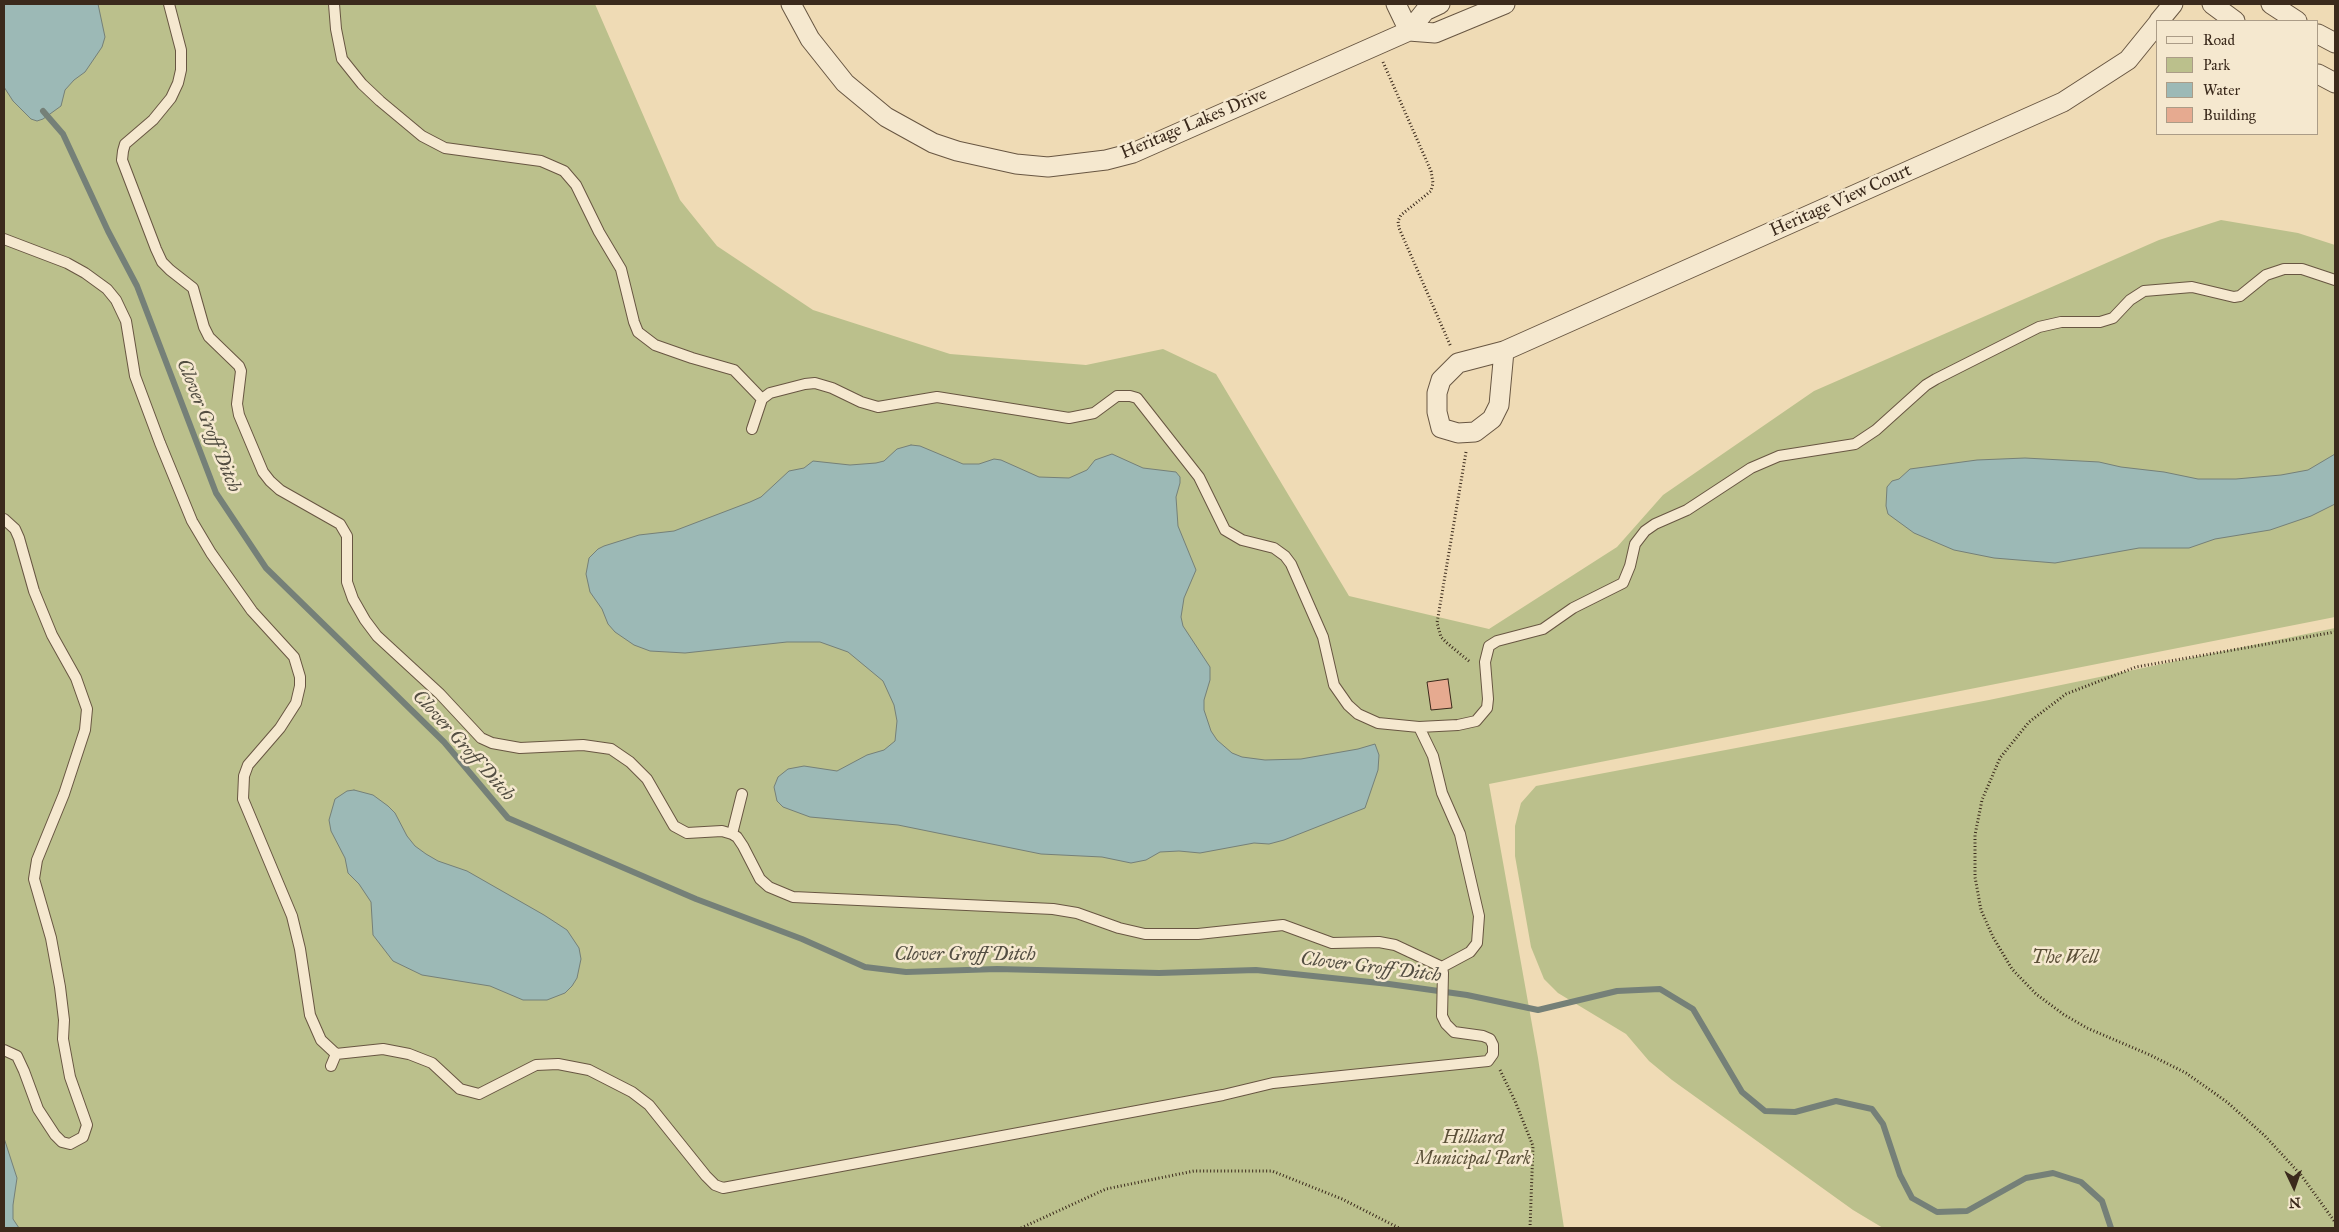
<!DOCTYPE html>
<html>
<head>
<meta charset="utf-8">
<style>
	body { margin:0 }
	#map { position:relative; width:2339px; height:1232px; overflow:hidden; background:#efdbb5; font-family:"IM FELL Great Primer",serif }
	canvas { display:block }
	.frame { position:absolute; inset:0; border:5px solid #3b2a1c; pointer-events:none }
	.legend { position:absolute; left:2156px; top:20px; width:162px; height:115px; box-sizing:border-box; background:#f5e8cf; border:1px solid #ab9c87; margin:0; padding:6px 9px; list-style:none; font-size:15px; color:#3b2a1c }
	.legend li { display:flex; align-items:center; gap:10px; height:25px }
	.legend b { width:25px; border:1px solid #ab9c87 }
	.north { position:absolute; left:2269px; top:1162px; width:50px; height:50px; -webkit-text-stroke:4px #f5e8cf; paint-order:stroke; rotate:177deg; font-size:14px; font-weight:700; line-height:20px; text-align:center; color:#3b2a1c }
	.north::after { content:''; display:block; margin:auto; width:18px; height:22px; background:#3b2a1c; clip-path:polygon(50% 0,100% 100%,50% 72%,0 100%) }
</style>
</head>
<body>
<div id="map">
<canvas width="2339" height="1232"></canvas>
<div class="frame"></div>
<ul class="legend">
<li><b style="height:6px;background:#f5e8cf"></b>Road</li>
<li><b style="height:14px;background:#bbc08c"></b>Park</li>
<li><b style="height:14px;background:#9cb9b6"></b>Water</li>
<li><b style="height:14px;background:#e6aa90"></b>Building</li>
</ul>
<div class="north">N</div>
</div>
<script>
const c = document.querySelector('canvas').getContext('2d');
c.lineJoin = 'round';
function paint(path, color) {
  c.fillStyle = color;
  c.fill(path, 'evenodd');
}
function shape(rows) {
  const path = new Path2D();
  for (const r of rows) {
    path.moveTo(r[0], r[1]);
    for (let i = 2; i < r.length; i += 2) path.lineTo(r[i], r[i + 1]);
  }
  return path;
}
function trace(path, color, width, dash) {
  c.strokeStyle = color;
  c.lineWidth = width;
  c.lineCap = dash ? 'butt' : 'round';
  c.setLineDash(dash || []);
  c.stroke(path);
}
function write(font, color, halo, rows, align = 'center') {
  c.font = font + ' "IM FELL Great Primer",serif';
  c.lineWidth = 5;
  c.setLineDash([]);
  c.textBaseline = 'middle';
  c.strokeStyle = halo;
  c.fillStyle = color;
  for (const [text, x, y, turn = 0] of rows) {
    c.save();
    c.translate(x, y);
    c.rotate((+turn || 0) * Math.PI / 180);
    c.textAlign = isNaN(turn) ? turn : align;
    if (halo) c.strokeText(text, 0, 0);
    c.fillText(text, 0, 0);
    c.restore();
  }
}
const green = shape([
	[4,4,595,4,680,200,717,246,813,310,950,354,1086,365,1163,349,1216,374,1349,596,1489,629,1617,547,1663,495,1814,391,2159,240,2221,220,2298,233,2335,245,2335,617,1489,784,1538,1058,1564,1228,4,1228],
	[2335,628,2335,1228,1883,1228,1853,1210,1672,1080,1649,1061,1626,1034,1558,993,1544,979,1531,947,1515,856,1515,826,1521,803,1536,786,1989,700]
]);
const water = shape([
	[4,4,98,4,105,37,102,47,85,72,74,80,65,90,61,106,43,119,37,121,31,119,13,101,4,87,4,4],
	[911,445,920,446,963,464,979,464,994,459,1001,460,1039,477,1069,478,1087,470,1095,460,1112,454,1143,468,1176,472,1180,477,1180,483,1176,497,1178,526,1196,570,1184,598,1181,617,1183,626,1210,667,1210,680,1204,700,1204,710,1211,731,1217,740,1232,753,1242,757,1265,760,1301,759,1358,749,1375,744,1379,755,1378,770,1365,808,1284,840,1269,844,1254,843,1200,853,1179,851,1160,852,1146,860,1131,863,1102,857,1041,854,898,825,810,817,783,807,777,801,774,787,778,777,788,769,804,766,837,771,867,755,884,750,895,741,897,721,894,705,883,681,848,652,820,642,787,642,685,653,650,651,634,645,615,632,608,624,602,609,590,592,586,574,589,558,598,549,604,546,639,535,674,531,750,502,761,497,789,471,804,468,813,461,850,465,876,463,884,461,897,449,911,445],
	[2335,454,2335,504,2311,516,2270,530,2215,539,2189,548,2139,548,2055,563,1994,558,1954,550,1914,533,1888,514,1886,506,1887,487,1892,481,1899,479,1910,469,1977,460,2025,458,2099,462,2121,467,2164,472,2198,479,2236,479,2281,475,2308,470,2335,454],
	[354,790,373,795,388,806,395,813,407,836,415,846,426,854,438,861,467,871,544,915,567,930,579,948,581,959,577,978,572,986,565,993,547,1000,523,1000,490,986,422,975,393,961,373,935,371,902,359,884,348,873,345,858,331,831,329,820,335,799,347,791,354,790],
	[4,1138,17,1178,13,1205,13,1219,19,1228,4,1228,4,1138]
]);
const stream = shape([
	[43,111,63,134,108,231,137,286,216,493,266,568,444,742,508,818,696,899,802,939,865,967,906,972,997,969,1159,973,1256,970,1389,984,1467,995,1538,1010,1617,991,1660,989,1693,1009,1742,1092,1765,1111,1795,1112,1836,1101,1872,1109,1883,1124,1900,1175,1912,1198,1937,1212,1967,1211,2026,1178,2053,1173,2081,1182,2102,1201,2111,1228]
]);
const building = shape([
	[1448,679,1452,708,1431,710,1427,682,1448,679]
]);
const path = shape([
	[1383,62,1431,171,1433,183,1431,191,1401,215,1398,221,1399,228,1451,347],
	[1466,452,1437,623,1441,637,1447,643,1470,662],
	[2335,632,2136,667,2066,694,2029,722,2000,758,1982,800,1975,835,1975,877,1981,910,1993,937,2012,969,2036,994,2063,1014,2087,1028,2150,1055,2186,1073,2227,1102,2265,1136,2301,1175,2335,1222],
	[1500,1070,1515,1101,1533,1146,1530,1228],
	[1021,1228,1106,1189,1194,1171,1272,1171,1342,1199,1399,1228]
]);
const service = shape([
	[334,4,336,29,342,59,362,84,380,101,422,136,445,148,541,161,564,171,576,185,599,232,621,269,634,322,638,332,655,345,692,358,734,370,762,399],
	[4,239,67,263,85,273,107,289,116,300,126,321,135,376,160,443,192,521,211,553,252,611,294,657,300,677,300,686,296,703,280,728,248,765,244,776,243,799,292,916,300,949,310,1015,321,1040,336,1054,383,1049,409,1054,432,1063,460,1089,479,1094,536,1065,558,1064,589,1070,632,1092,649,1105,706,1176,715,1185,723,1188,1223,1095,1273,1083,1488,1061,1493,1054,1493,1045,1490,1039,1483,1036,1454,1032,1446,1024,1442,1016,1443,973,1442,967,1395,945,1379,942,1332,943,1283,925,1198,934,1145,934,1119,928,1077,913,1053,909,793,897,769,887,760,879,743,846,737,837,732,834,722,831,687,833,674,826,647,779,630,762,611,749,583,745,520,748,492,743,481,738,440,694,377,636,365,620,353,599,347,582,347,536,340,524,280,490,270,481,263,472,239,415,237,404,241,371,239,366,209,337,204,327,193,288,170,270,162,262,156,249,122,160,123,151,125,144,153,120,171,98,178,83,181,70,181,50,169,4],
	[752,429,762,399,770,393,805,384,815,383,832,388,861,402,878,407,937,397,1069,418,1094,413,1117,396,1130,396,1137,398,1199,477,1225,530,1242,540,1274,548,1285,556,1291,564,1323,637,1334,685,1348,705,1358,714,1378,723,1419,727,1458,725,1476,721,1487,708,1488,699,1485,662,1489,646,1497,641,1543,629,1573,608,1623,583,1630,566,1635,544,1645,531,1655,524,1687,510,1751,468,1779,456,1855,444,1876,430,1926,385,1936,379,2039,327,2061,322,2100,322,2113,318,2130,300,2144,291,2192,287,2234,297,2240,296,2266,275,2284,269,2302,269,2335,280],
	[4,519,15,529,19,538,34,591,52,635,76,678,87,709,85,730,64,794,37,860,34,879,51,938,60,987,64,1020,63,1039,70,1077,87,1125,83,1137,70,1144,62,1142,55,1135,38,1109,24,1071,17,1056,4,1050],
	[1419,727,1433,756,1442,793,1460,834,1479,916,1477,943,1470,952,1442,967],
	[732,834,742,794],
	[331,1066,336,1054]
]);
const minor = shape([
	[791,4,810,39,845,83,886,117,933,143,957,151,1016,164,1048,167,1106,160,1133,153,1409,31,1435,33,1505,4],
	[1396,4,1409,31],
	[2212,4,2235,21],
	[2271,4,2297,21],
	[2159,21,2173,4],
	[1409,31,1425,11,1440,4],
	[2318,34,2335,43],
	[2318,74,2335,83],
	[1504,351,1499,405,1492,419,1475,432,1458,433,1441,428,1437,412,1437,393,1441,380,1458,363,1504,351,2063,102,2128,60,2158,23]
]);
const streetNames = [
	["Heritage Lakes Drive",1194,124,-23],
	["Heritage View Court",1841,201,-24]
];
const parkNames = [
	["The Well",2065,959],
	["Hilliard",1473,1139],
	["Municipal Park",1473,1160]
];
const waterNames = [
	["Clover Groff Ditch",208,426,68],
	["Clover Groff Ditch",463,746,48],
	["Clover Groff Ditch",965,955],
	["Clover Groff Ditch",1371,968,7]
];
paint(green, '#bbc08c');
paint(water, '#9cb9b6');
trace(water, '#758078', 1);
trace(stream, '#758078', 6);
paint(building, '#e6aa90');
trace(building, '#3b2a1c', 1);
trace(service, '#685642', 12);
trace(minor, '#685642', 21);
trace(path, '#3b2a1c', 3, [1, 2.5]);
trace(service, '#f5e8cf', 10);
trace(minor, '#f5e8cf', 19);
write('18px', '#3b2a1c', '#f5e8cf', streetNames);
write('italic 18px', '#5b5038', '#f5e8cf', parkNames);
write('italic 19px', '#534e42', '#f5e8cf', waterNames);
</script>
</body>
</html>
